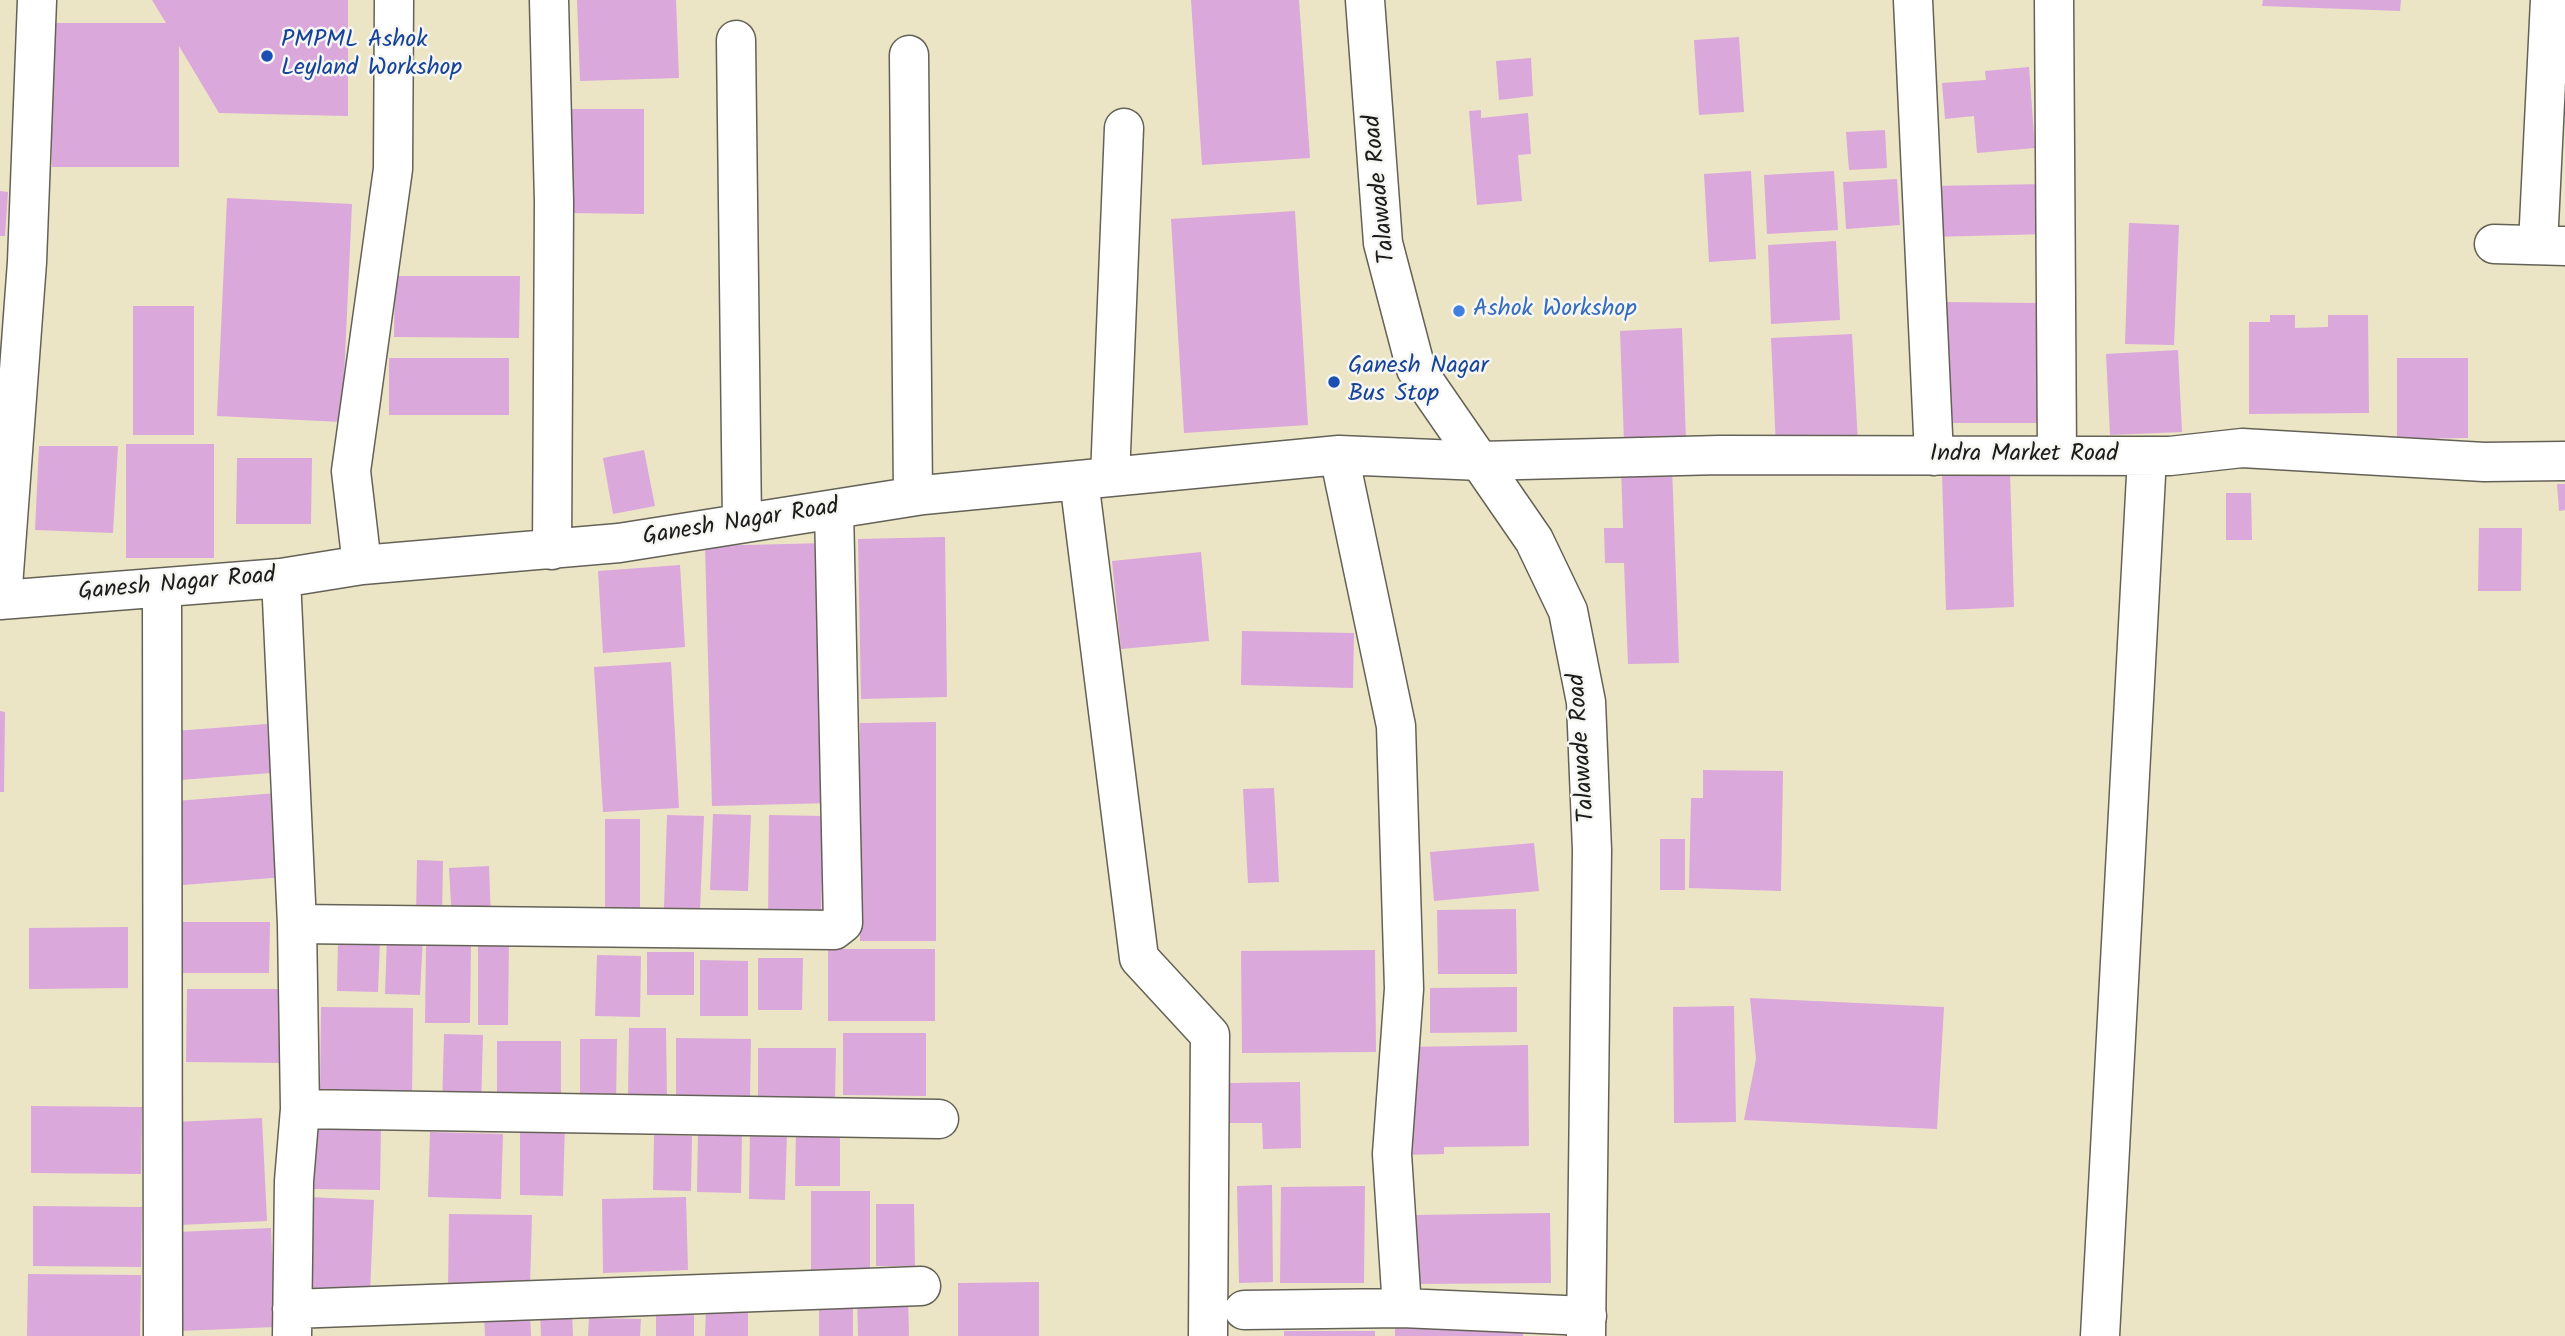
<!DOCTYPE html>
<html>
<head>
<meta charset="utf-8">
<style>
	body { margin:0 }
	canvas { display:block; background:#ebe4c5 }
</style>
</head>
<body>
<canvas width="2565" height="1336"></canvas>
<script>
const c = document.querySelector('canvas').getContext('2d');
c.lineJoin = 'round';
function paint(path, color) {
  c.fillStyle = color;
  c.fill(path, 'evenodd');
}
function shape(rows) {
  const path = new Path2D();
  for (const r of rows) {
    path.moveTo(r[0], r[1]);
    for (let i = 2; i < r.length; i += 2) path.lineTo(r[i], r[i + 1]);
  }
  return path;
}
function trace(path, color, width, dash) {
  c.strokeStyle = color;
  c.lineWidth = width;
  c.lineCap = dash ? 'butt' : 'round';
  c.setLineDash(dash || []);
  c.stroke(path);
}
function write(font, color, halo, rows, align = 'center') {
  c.font = font + ' Kalam,sans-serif';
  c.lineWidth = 5;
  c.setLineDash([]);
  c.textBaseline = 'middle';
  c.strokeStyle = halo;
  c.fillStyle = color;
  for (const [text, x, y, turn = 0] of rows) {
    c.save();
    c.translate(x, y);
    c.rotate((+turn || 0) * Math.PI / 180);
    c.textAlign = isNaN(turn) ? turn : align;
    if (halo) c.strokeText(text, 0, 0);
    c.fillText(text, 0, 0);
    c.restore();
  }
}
const building = shape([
	[152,0,348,0,348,116,219,113,179,46,179,167,52,167,52,23,166,23],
	[577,0,676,0,679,78,580,81],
	[1191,0,1299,0,1310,158,1202,165],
	[2263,0,2401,0,2400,11,2262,6],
	[1739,37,1744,112,1699,115,1694,40],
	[1531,58,1533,96,1499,100,1496,61],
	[2029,67,2035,148,1977,153,1974,116,1945,119,1942,83,1986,80,1985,71],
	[569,109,644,109,644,214,570,213],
	[1481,110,1481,118,1528,113,1531,154,1518,155,1522,201,1477,205,1469,111],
	[1885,130,1887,168,1849,170,1846,132],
	[1751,171,1756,259,1709,262,1704,174],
	[1834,171,1838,230,1767,234,1764,175],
	[1897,179,1900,225,1846,229,1843,182],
	[2047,184,2048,234,1931,237,1930,186],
	[0,191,8,192,5,236,0,236],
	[227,198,352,204,342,422,217,416],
	[1295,211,1308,425,1184,433,1171,219],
	[2129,223,2179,225,2174,345,2125,344],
	[1836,241,1840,320,1771,324,1768,245],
	[395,276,520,276,519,338,394,337],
	[1945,302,2038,303,2037,423,1944,423],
	[133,306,194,306,194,435,133,435],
	[2270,315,2295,315,2295,328,2328,327,2328,315,2368,315,2369,413,2249,414,2249,322,2270,322],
	[1682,328,1686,440,1624,443,1620,331],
	[1852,334,1858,443,1776,447,1771,338],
	[2178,350,2182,432,2110,435,2106,354],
	[389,358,509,358,509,415,389,415],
	[2397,358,2468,358,2468,438,2397,439],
	[126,444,214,444,214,558,126,558],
	[39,446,118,446,113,533,35,530],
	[644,450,655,506,613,514,603,458],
	[237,458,312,458,311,524,236,524],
	[1672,465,1679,663,1628,664,1624,563,1605,563,1604,528,1623,528,1621,467],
	[2010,471,2014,607,1946,610,1942,473],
	[2557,484,2565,484,2565,510,2559,511],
	[2226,493,2251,493,2252,540,2226,540],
	[2479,528,2522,528,2521,591,2478,591],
	[945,537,947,697,861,699,858,539],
	[826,543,832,803,712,806,705,546],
	[1201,552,1209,641,1121,649,1112,561],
	[680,565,685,647,603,653,598,571],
	[1242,631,1354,633,1353,688,1241,685],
	[671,662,679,808,603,812,594,667],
	[0,711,5,712,4,792,0,792],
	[936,722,936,941,860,941,860,723],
	[267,724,271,773,180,780,175,731],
	[1703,770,1783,771,1781,891,1689,888,1691,798,1703,798],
	[1274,788,1279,882,1248,883,1243,789],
	[277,793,284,877,183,885,176,801],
	[713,814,751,815,748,891,710,890],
	[667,815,704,816,700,909,664,908],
	[769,815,823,816,821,916,768,920],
	[605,819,640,819,640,927,605,927],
	[1660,839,1685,839,1685,890,1660,890],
	[1534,843,1539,891,1434,901,1430,852],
	[417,860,443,861,442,918,416,918],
	[489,866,491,920,452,921,449,868],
	[1516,909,1517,974,1438,974,1437,910],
	[175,922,270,922,269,973,174,973],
	[128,927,128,988,29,989,29,928],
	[387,936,423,936,420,995,385,994],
	[478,937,509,937,508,1025,478,1025],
	[338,940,380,941,378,992,337,991],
	[426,945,471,945,470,1023,425,1023],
	[828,949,935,949,935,1021,828,1021],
	[1375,950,1376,1052,1242,1053,1241,951],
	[647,952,694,952,694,995,647,995],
	[597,955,641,956,640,1017,595,1016],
	[758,958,803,958,802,1010,758,1010],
	[700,960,748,961,748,1016,700,1016],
	[1517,987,1517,1032,1430,1033,1430,988],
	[187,989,287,989,287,1063,186,1062],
	[1750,998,1944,1007,1937,1129,1744,1120,1756,1059],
	[1734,1006,1736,1122,1674,1123,1673,1007],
	[321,1007,413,1008,412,1100,320,1099],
	[629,1028,666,1028,667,1097,628,1097],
	[843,1033,926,1033,926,1096,843,1095],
	[444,1034,483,1035,481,1109,442,1108],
	[676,1038,751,1039,750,1098,676,1097],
	[580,1039,617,1039,616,1105,580,1105],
	[497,1041,561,1041,561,1102,497,1102],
	[1528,1045,1529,1146,1444,1147,1444,1154,1401,1155,1405,1047],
	[758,1048,836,1048,835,1100,758,1100],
	[1300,1082,1301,1148,1263,1149,1262,1123,1230,1123,1229,1083],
	[31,1106,142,1107,141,1174,31,1173],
	[262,1118,267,1221,180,1225,175,1122],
	[313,1122,381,1123,380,1190,312,1189],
	[520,1122,565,1122,563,1196,520,1195],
	[796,1128,840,1129,840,1186,795,1186],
	[698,1131,742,1132,741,1193,697,1192],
	[750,1131,787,1132,785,1200,749,1199],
	[430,1132,503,1134,501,1199,428,1197],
	[654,1135,692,1136,691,1191,653,1190],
	[1272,1185,1273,1282,1239,1283,1237,1186],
	[1365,1186,1364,1283,1280,1283,1281,1187],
	[811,1191,870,1191,870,1272,811,1271],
	[308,1197,374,1200,370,1293,304,1290],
	[686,1197,688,1270,603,1273,602,1199],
	[876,1204,914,1204,915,1266,876,1266],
	[33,1206,142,1207,141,1267,33,1266],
	[1550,1213,1551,1283,1414,1284,1413,1215],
	[449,1214,532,1215,530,1288,448,1287],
	[271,1228,275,1327,180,1331,176,1232],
	[28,1274,141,1275,140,1336,27,1336],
	[1039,1282,1039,1336,958,1336,958,1283],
	[853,1295,853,1336,819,1336,819,1296],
	[857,1295,908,1295,909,1336,858,1336],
	[656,1306,694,1306,694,1336,656,1336],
	[706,1309,748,1310,748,1336,705,1336],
	[572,1312,573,1336,541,1336,540,1314],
	[530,1313,531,1336,485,1336,484,1314],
	[589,1318,641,1319,640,1336,588,1336],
	[1523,1322,1523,1336,1395,1336,1395,1324],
	[1284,1331,1375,1331,1375,1336,1284,1336]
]);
const minor = shape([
	[549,0,554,202,552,550],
	[1913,0,1934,456],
	[2054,0,2057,454],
	[736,40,742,523],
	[909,55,913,496],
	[2494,244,2565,246],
	[2538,245,2550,0],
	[1339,455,1396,726,1404,989,1392,1154,1402,1308,1587,1316],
	[1110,477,1124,128],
	[1079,480,1139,958,1210,1035,1208,1336],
	[362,565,351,471,393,169,394,0],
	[281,578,297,924,300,1109,294,1181,292,1336],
	[162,588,163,1336],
	[0,600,281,578,362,565,619,543,923,495,1339,455,1481,461,1720,455,2170,456,2242,448,2484,462,2565,461],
	[2,600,27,262,37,0],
	[297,924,834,930,843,923,834,509],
	[300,1109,939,1119],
	[292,1309,921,1286],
	[1244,1310,1402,1308],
	[2100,1336,2147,457]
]);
const major = shape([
	[1365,0,1383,243,1416,369,1534,540,1568,611,1586,702,1592,850,1586,1336]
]);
const markers = [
	[267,56,7,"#1a4fb4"],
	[1459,311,7,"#3f7fe0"],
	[1334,382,7,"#1a4fb4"]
];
const transitNames = [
	["PMPML Ashok",281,42],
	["Leyland Workshop",281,70],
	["Ganesh Nagar",1348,368],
	["Bus Stop",1348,396]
];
const streetNames = [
	["Talawade Road",1382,189,-96],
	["Indra Market Road",2024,456],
	["Ganesh Nagar Road",741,524,-9],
	["Ganesh Nagar Road",177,586,-5],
	["Talawade Road",1584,748,-94]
];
const shopNames = [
	["Ashok Workshop",1473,311]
];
paint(building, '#dba8dc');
trace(minor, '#646257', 41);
trace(major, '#646257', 41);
trace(minor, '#fff', 38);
trace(major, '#fff', 38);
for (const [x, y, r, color] of markers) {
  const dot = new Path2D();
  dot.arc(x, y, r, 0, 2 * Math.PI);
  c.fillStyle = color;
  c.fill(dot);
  trace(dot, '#f6f6f2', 2.5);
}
write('24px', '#164399', '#f6f6f2', transitNames, 'left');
write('24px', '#1c1c1c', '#f6f6f2', streetNames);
write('24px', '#366cbe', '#f6f6f2', shopNames, 'left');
</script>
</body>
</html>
